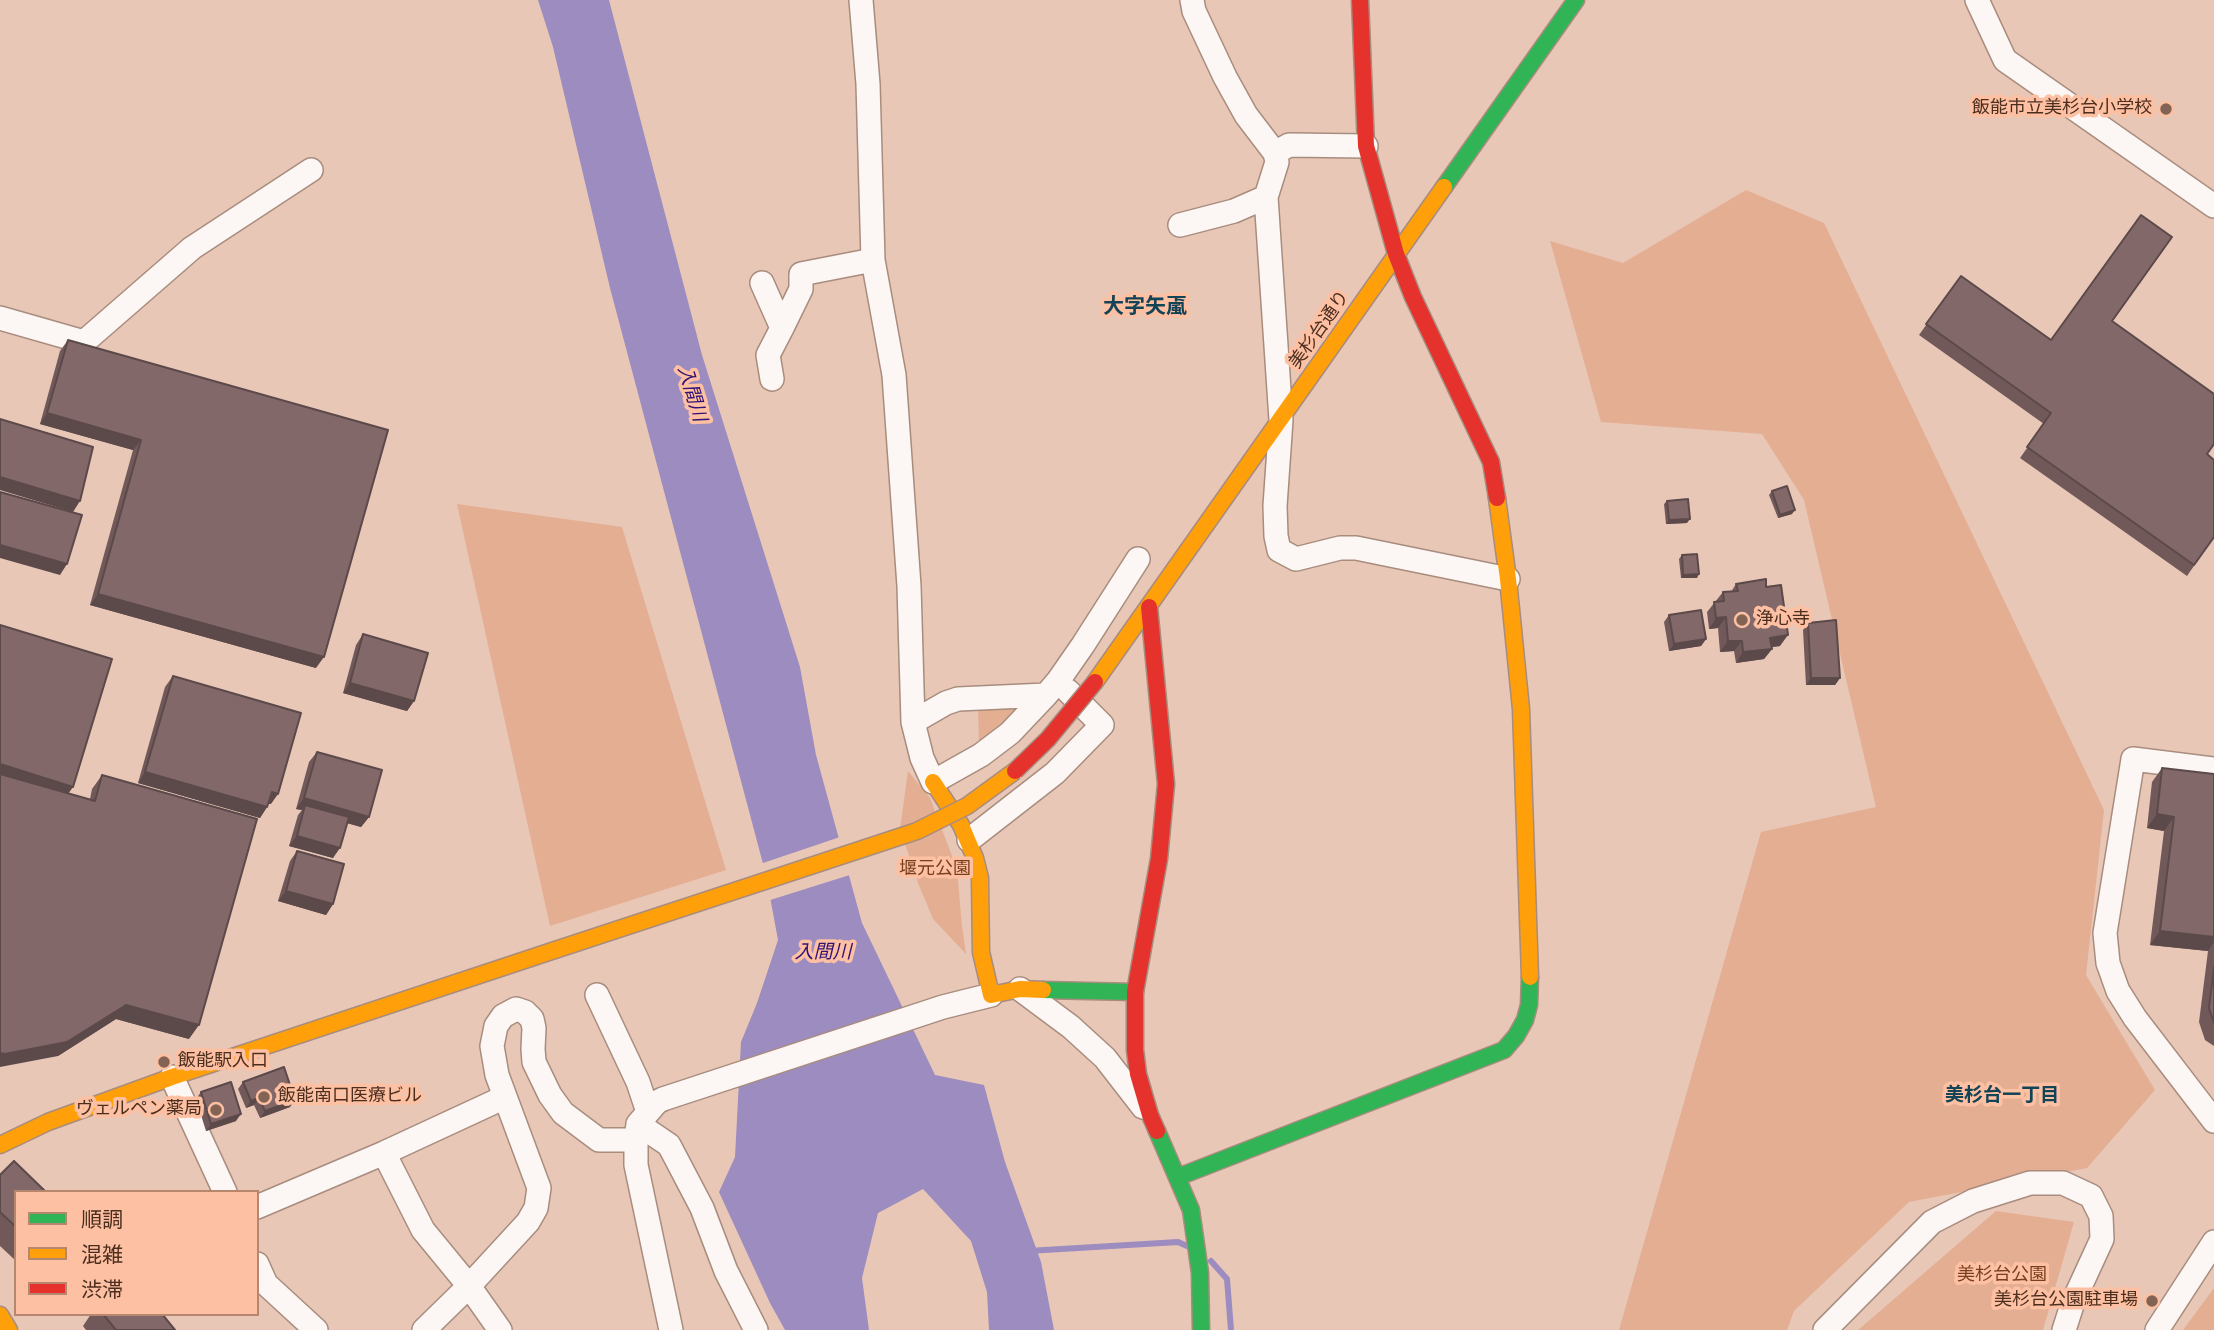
<!DOCTYPE html>
<html>
<head>
<meta charset="utf-8">
<style>
	body { margin:0 }
	#map { position:relative; width:2214px; height:1330px; overflow:hidden; background:#e8c7b7; font-family:"Titillium Web","Noto Sans JP",sans-serif }
	canvas { display:block }
	.legend { position:absolute; left:14px; top:1190px; width:245px; height:126px; box-sizing:border-box; background:#fdc0a2; border:2px solid #b6866e; margin:0; padding:9px 12px; list-style:none; font-size:21px; color:#4c2e1f }
	.legend li { display:flex; align-items:center; gap:14px; height:35px }
	.legend b { width:35px; border:2px solid #b6866e }
</style>
</head>
<body>
<div id="map">
<canvas width="2214" height="1330"></canvas>
<ul class="legend">
<li><b style="height:9px;background:#30b455"></b>順調</li>
<li><b style="height:9px;background:#ff9f0a"></b>混雑</li>
<li><b style="height:9px;background:#e5322d"></b>渋滞</li>
</ul>
</div>
<script>
const c = document.querySelector('canvas').getContext('2d');
c.lineJoin = 'round';
function paint(path, color) {
  c.fillStyle = color;
  c.fill(path, 'evenodd');
}
function shape(rows) {
  const path = new Path2D();
  for (const r of rows) {
    path.moveTo(r[0], r[1]);
    for (let i = 2; i < r.length; i += 2) path.lineTo(r[i], r[i + 1]);
  }
  return path;
}
function trace(path, color, width, dash) {
  c.strokeStyle = color;
  c.lineWidth = width;
  c.lineCap = dash ? 'butt' : 'round';
  c.setLineDash(dash || []);
  c.stroke(path);
}
function write(font, color, halo, rows, align = 'center') {
  c.font = font + ' "Titillium Web","Noto Sans JP",sans-serif';
  c.lineWidth = 7;
  c.setLineDash([]);
  c.textBaseline = 'middle';
  c.strokeStyle = halo;
  c.fillStyle = color;
  for (const [text, x, y, turn = 0] of rows) {
    c.save();
    c.translate(x, y);
    c.rotate((+turn || 0) * Math.PI / 180);
    c.textAlign = isNaN(turn) ? turn : align;
    if (halo) c.strokeText(text, 0, 0);
    c.fillText(text, 0, 0);
    c.restore();
  }
}
const green = shape([
	[1746,190,1824,223,2104,810,2086,975,2155,1090,2087,1168,1909,1202,1794,1311,1787,1330,1619,1330,1761,832,1876,807,1804,500,1762,434,1601,422,1550,241,1623,263],
	[457,504,622,527,726,870,550,926],
	[1029,704,979,745,978,708],
	[908,771,930,798,957,869,962,926,966,954,933,919,918,883,900,829],
	[1996,1211,2074,1222,2043,1330,1858,1330],
	[2214,1288,2214,1330,2183,1330]
]);
const water = shape([
	[538,0,609,0,702,355,800,667,816,755,862,923,935,1075,984,1085,1005,1162,1041,1262,1054,1330,989,1330,987,1292,971,1241,923,1189,878,1213,862,1278,869,1330,785,1330,770,1303,719,1192,735,1157,741,1042,757,1003,778,940,766,875,610,288,553,47]
]);
const pier = shape([
	[843,836,853,874,767,901,760,864]
]);
const stream = shape([
	[1028,1251,1178,1242,1187,1246],
	[1211,1261,1227,1279,1231,1330]
]);
const street = shape([
	[861,0,868,84,873,260,894,375,909,586,913,722,922,758,933,782,981,755,1010,733,1046,695,1058,681,1083,645,1138,559],
	[1192,0,1194,11,1225,77,1246,115,1275,153,1277,162,1266,197,1281,420,1275,506,1276,536,1279,550,1296,559,1340,548,1356,548,1508,579],
	[1977,0,2005,60,2214,206],
	[1275,153,1289,145,1366,146],
	[1180,225,1234,211,1266,197],
	[762,283,782,328,768,355,772,379],
	[0,318,84,342,192,248,311,170],
	[782,328,801,289,801,274,873,260],
	[913,722,946,703,958,699,1046,695],
	[2214,769,2133,759,2105,933,2108,963,2118,991,2135,1018,2214,1121],
	[969,840,1055,773,1102,725,1068,691],
	[1020,989,1071,1027,1105,1058,1143,1107],
	[597,995,638,1082,648,1112],
	[172,1077,225,1192],
	[638,1124,669,1145,702,1208,726,1271,756,1330],
	[384,1153,423,1230,469,1286,500,1330],
	[257,1207,384,1153,505,1097],
	[257,1264,266,1284,316,1330],
	[424,1330,469,1286,528,1222,536,1208,539,1188,497,1075,492,1046,496,1026,503,1016,516,1009,525,1012,532,1019,534,1028,533,1049,534,1062,550,1095,563,1113,599,1140,636,1140],
	[671,1330,636,1165,636,1140,638,1124,657,1102,663,1099,943,1007,991,995],
	[1825,1330,1932,1222,1973,1201,2030,1183,2063,1183,2091,1196,2101,1216,2102,1239,2073,1302,2064,1330],
	[2157,1330,2214,1242]
]);
const fast = shape([
	[1444,187,1576,0],
	[1043,990,1135,992],
	[1157,1131,1191,1210,1200,1273,1201,1330],
	[1178,1177,1504,1050,1516,1036,1525,1020,1529,1005,1530,977]
]);
const slow = shape([
	[1497,498,1508,579,1521,709,1530,977],
	[1095,682,1444,187],
	[933,782,961,825,975,858,980,878,981,952,991,995,1020,989,1043,990],
	[0,1145,48,1122,172,1077,555,950],
	[0,1315,9,1330]
]);
const jam = shape([
	[1360,0,1366,146,1396,254,1413,297,1491,462,1497,498],
	[1149,607,1166,784,1159,859,1135,992,1135,1050,1138,1074,1150,1115,1157,1131]
]);
const slowBridge = shape([
	[555,950,917,831,967,806,1015,771]
]);
const jamBridge = shape([
	[1015,771,1048,739,1095,682]
]);
const wall = shape([
	[1961,276,2051,340,2112,322,2207,454,2214,537,2187,576,2020,458,2044,424,1919,335],
	[68,340,316,668,90,605,133,450,40,424,60,351],
	[1772,491,1792,514,1778,518,1769,495],
	[1667,501,1687,523,1666,524,1664,504],
	[1682,555,1697,578,1681,578,1679,559],
	[1736,584,1766,587,1780,646,1772,647,1772,649,1764,659,1736,663,1734,651,1720,652,1718,628,1709,629,1707,612,1723,592,1731,592],
	[1669,615,1706,639,1701,646,1669,651,1664,622],
	[1808,623,1840,678,1835,685,1806,685,1803,630],
	[363,634,414,701,407,711,343,693,356,645],
	[173,676,271,804,268,804,267,807,260,818,138,783,165,687],
	[317,752,369,817,361,827,347,823,333,858,289,846,298,815,302,810,296,809,309,762],
	[2162,768,2214,774,2214,1046,2205,1040,2199,1022,2208,951,2150,945,2164,831,2147,828,2152,782],
	[102,775,189,1039,116,1019,58,1056,69,793,90,799,92,789],
	[297,851,333,904,326,915,278,901,290,861],
	[243,1082,290,1107,260,1118,254,1105,246,1108,238,1089],
	[201,1092,236,1121,206,1131,196,1099],
	[0,1175,16,1192,16,1261,0,1246],
	[91,1314,162,1314,175,1330,86,1330,83,1326]
]);
const shadedWall = shape([
	[47,413,141,440,133,450,40,424],
	[0,477,80,501,73,512,0,490],
	[1795,510,1792,514,1778,518,1780,515],
	[1690,519,1687,523,1666,524,1669,520],
	[0,545,67,564,60,575,0,558],
	[1699,574,1697,578,1681,578,1683,575],
	[98,594,324,657,316,668,90,605],
	[1726,617,1718,628,1709,629,1716,618],
	[1788,635,1780,646,1763,648,1770,638],
	[1706,639,1701,646,1669,651,1674,644],
	[1728,641,1742,641,1734,651,1720,652],
	[1772,649,1764,659,1736,663,1743,652],
	[1811,678,1840,678,1835,685,1806,685],
	[350,683,414,701,407,711,343,693],
	[0,764,73,787,66,797,0,777],
	[145,772,267,807,260,818,138,783],
	[272,792,278,794,271,804,264,802],
	[304,798,369,817,361,827,304,811,305,805,302,810,296,809],
	[2157,814,2174,817,2164,831,2147,828],
	[297,836,340,848,333,858,289,846],
	[286,891,333,904,326,915,278,901],
	[2160,931,2214,937,2214,942,2208,951,2150,945],
	[126,1005,199,1025,189,1039,116,1019,58,1056,0,1067,0,1053],
	[259,1098,254,1105,246,1108,251,1101],
	[295,1100,290,1107,260,1118,265,1111],
	[241,1114,236,1121,206,1131,211,1124]
]);
const building = shape([
	[2141,215,2172,237,2112,321,2214,394,2214,444,2207,454,2214,460,2214,537,2194,565,2027,447,2051,413,1926,324,1961,276,2051,340,2141,215],
	[68,340,388,430,324,657,98,594,141,440,47,413,68,340],
	[0,419,93,447,80,501,0,477,0,419],
	[1787,486,1795,510,1780,515,1772,491,1787,486],
	[0,492,82,515,67,564,0,545,0,492],
	[1688,499,1690,519,1669,520,1667,501,1688,499],
	[1697,554,1699,574,1683,575,1682,555,1697,554],
	[1766,579,1766,587,1781,585,1788,635,1770,638,1772,649,1743,652,1742,641,1728,641,1726,617,1716,618,1714,602,1724,601,1723,592,1738,591,1736,584,1766,579],
	[1701,610,1706,639,1674,644,1669,615,1701,610],
	[1836,620,1840,678,1811,678,1808,623,1836,620],
	[0,625,112,659,73,787,0,764,0,625],
	[363,634,428,653,414,701,350,683,363,634],
	[173,676,301,713,278,794,272,792,267,807,145,772,173,676],
	[317,752,382,770,369,817,304,798,317,752],
	[2162,768,2214,774,2214,937,2160,931,2174,817,2157,814,2162,768],
	[0,774,95,801,102,775,257,819,199,1025,126,1005,67,1042,5,1054,0,1053,0,774],
	[305,805,349,817,340,848,297,836,305,805],
	[297,851,344,864,333,904,286,891,297,851],
	[2214,967,2214,1023,2209,1008,2214,967],
	[284,1067,295,1100,265,1111,259,1098,251,1101,243,1082,284,1067],
	[231,1082,241,1114,211,1124,201,1092,231,1082],
	[14,1161,46,1192,16,1192,16,1227,0,1212,0,1175,14,1161],
	[103,1314,162,1314,175,1330,116,1330,103,1314]
]);
const markers = [
	[2166,109,7,"#836454"],
	[1742,620,7,"#836454"],
	[164,1062,7,"#836454"],
	[264,1097,7,"#836454"],
	[216,1110,7,"#836454"],
	[2152,1301,7,"#836454"]
];
const poiNames = [
	["飯能市立美杉台小学校",2152,109],
	["浄心寺",1756,620,"left"],
	["飯能駅入口",178,1062,"left"],
	["飯能南口医療ビル",278,1097,"left"],
	["ヴェルペン薬局",202,1110],
	["美杉台公園駐車場",2138,1301]
];
const streetNames = [
	["美杉台通り",1320,330,-55]
];
const parkNames = [
	["堰元公園",935,870],
	["美杉台公園",2002,1276]
];
const waterNames = [
	["入間川",691,394,73],
	["入間川",823,953]
];
const neighbourhoodNames = [
	["美杉台一丁目",2002,1096]
];
const quarterNames = [
	["大字矢颪",1145,308]
];
paint(green, '#e4ae93');
paint(water, '#9c8cbf');
paint(pier, '#e8c7b7');
trace(stream, '#9c8cbf', 6);
trace(street, '#a88c7e', 26);
trace(fast, '#a88c7e', 19);
trace(slow, '#a88c7e', 19);
trace(jam, '#a88c7e', 19);
trace(street, '#fcf7f4', 23);
trace(fast, '#30b455', 16);
trace(slow, '#ff9f0a', 16);
trace(jam, '#e5322d', 16);
trace(slowBridge, '#a88c7e', 19, []);
trace(jamBridge, '#a88c7e', 19, []);
trace(slowBridge, '#ff9f0a', 16);
trace(jamBridge, '#e5322d', 16);
paint(wall, '#71595a');
paint(shadedWall, '#5c494a');
paint(building, '#836869');
trace(building, '#5c494a', 2);
for (const [x, y, r, color] of markers) {
  const dot = new Path2D();
  dot.arc(x, y, r, 0, 2 * Math.PI);
  c.fillStyle = color;
  c.fill(dot);
  trace(dot, '#fdc0a2', 2.5);
}
write('18px', '#4c2e1f', '#fdc0a2', poiNames, 'right');
write('18px', '#4c2e1f', '#fdc0a2', streetNames);
write('18px', '#783f1f', '#fdc0a2', parkNames);
write('italic 19px', '#311275', '#fdc0a2', waterNames);
write('bold 19px', '#124356', '#fdc0a2', neighbourhoodNames);
write('bold 21px', '#124356', '#fdc0a2', quarterNames);
</script>
</body>
</html>
